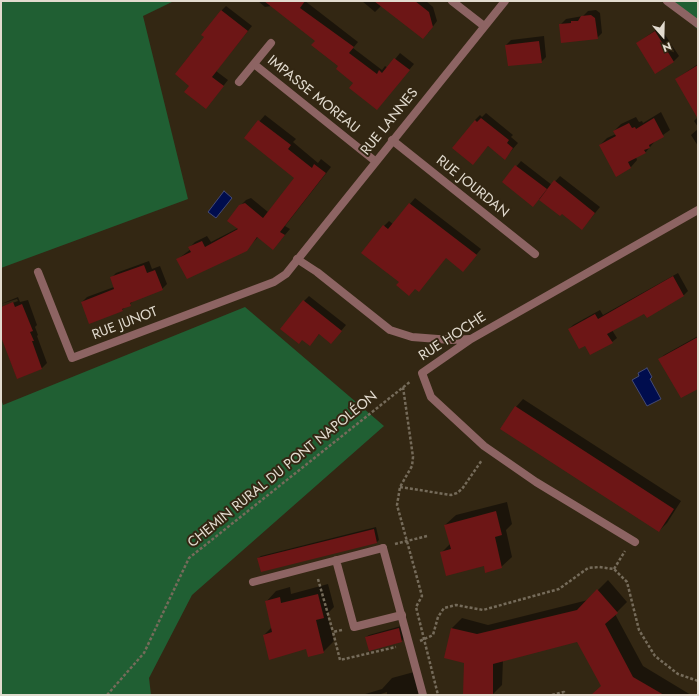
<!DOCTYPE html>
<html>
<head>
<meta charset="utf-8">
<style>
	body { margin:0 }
	#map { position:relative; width:699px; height:696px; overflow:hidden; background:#332713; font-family:Jost,sans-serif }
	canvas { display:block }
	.frame { position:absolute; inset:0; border:2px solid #e2dbcf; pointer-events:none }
	.north { position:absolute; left:643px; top:16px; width:40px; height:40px; -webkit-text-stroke:3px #332713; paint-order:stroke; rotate:160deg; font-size:11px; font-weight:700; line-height:16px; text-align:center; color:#e2dbcf }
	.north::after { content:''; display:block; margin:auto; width:14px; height:18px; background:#e2dbcf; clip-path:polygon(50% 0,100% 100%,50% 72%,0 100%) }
</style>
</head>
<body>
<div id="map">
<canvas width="699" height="696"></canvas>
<div class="frame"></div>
<div class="north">N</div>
</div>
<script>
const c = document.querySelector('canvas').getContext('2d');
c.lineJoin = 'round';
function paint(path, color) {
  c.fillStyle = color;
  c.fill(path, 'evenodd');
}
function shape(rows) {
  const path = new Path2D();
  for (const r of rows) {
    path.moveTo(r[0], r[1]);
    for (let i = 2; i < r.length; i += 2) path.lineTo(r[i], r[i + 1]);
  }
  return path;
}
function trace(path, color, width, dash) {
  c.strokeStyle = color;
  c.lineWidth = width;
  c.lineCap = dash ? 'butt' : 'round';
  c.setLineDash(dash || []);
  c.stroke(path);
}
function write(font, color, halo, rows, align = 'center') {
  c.font = font + ' Jost,sans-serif';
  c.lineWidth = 4;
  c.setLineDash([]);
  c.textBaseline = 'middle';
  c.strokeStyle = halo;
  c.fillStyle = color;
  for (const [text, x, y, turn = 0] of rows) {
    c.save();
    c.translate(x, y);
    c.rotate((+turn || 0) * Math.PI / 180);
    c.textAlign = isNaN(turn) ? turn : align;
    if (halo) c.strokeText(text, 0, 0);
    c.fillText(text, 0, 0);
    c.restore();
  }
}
const forest = shape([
	[1,1,174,1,143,16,188,199,1,268],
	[670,1,698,1,698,30],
	[245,307,384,426,192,595,149,678,151,695,1,695,1,399,3,405]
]);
const water = shape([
	[224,191,232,198,216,218,208,212,224,191],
	[647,368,652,377,650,379,661,399,647,406,632,380,639,376,638,373,647,368]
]);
const shadow = shape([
	[258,1,305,1,358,42,353,48,382,70,385,66,388,68,400,53,414,64,377,109,316,40,271,6,265,7],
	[362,1,426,1,433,7,437,21,428,33,381,6,375,12],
	[226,6,252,26,216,71,228,80,210,103,190,85,221,11],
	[596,10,600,13,602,33,597,38,561,24,566,19,583,16,588,11],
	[660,27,679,56,673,62,637,43],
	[544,36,546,57,541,62,506,45,511,40],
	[698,64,698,117,676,79],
	[661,112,670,130,656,140,645,153,636,157,637,160,631,167,600,145,607,138,616,134,614,131,621,124,636,117,639,122,642,121,643,123],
	[486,113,513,135,511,137,518,143,505,158,488,146,473,163,475,120,480,115,482,117],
	[265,115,296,139,293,142,318,163,321,159,331,167,285,226,290,229,273,249,258,237,246,250,178,259,191,249,190,247,195,242,207,236,211,242,238,228,240,206,246,200,251,198,268,212,296,178,245,138],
	[698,117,698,127,694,121],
	[698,129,698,146,691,135],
	[521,161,552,185,560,176,600,207,587,223,562,213,560,215,539,199,503,182],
	[415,198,481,249,463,271,446,257,400,282,384,226,389,221,393,224],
	[149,261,152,269,160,266,167,284,162,289,135,300,122,310,82,302,87,297,114,287,111,278,116,273],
	[678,273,688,291,684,295,647,317,645,313,612,330,617,338,612,342,585,345,569,329,573,325,600,310,603,315],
	[309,296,346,325,336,337,320,333,310,345,304,301],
	[18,297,20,302,28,300,37,325,35,327,38,335,37,336,47,363,42,368,17,378,1,336,1,307,18,301,17,299,1,304],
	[698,336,698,388,659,360,664,355],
	[523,399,681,501,667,523,659,531,516,407],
	[507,502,512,524,506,530,512,557,501,567,484,565,441,553,450,544,445,525,456,515],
	[376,527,379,540,377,542,262,571,258,558,261,556],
	[608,580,627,602,615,614,643,666,691,695,592,695,602,686,578,640,503,660,502,685,492,695,465,662,451,629,462,618,488,625,588,600],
	[328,584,334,607,327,614,334,641,323,652,264,635,272,627,266,602,276,591,290,587,291,594],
	[401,626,404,638,402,641,369,649,366,637,369,635],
	[414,672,420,695,385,695,387,694,387,692,378,695,362,695,382,689,392,678]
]);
const building = shape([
	[264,1,305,1,300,8,354,47,349,53,377,74,379,70,382,73,394,58,410,70,377,110,349,88,353,83,336,69,338,66,311,45,315,41],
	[374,1,415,1,429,12,433,27,423,39],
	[221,10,248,31,212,77,224,86,206,109,184,92,189,86,175,74,204,37,201,35],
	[591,15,595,18,598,39,561,43,559,24,571,23,571,21,578,21,581,16],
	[655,31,674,62,655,74,636,43],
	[539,41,542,63,508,66,505,45],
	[698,65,698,119,675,79],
	[481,118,509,140,507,143,513,148,505,160,488,146,473,165,452,148,475,120,477,122],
	[654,118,664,137,649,145,650,148,644,150,646,153,628,162,631,168,616,177,599,145,616,136,613,131,629,123,632,128,635,127,636,129],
	[258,120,291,145,288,149,312,168,314,164,326,173,280,232,285,235,273,250,257,237,247,251,187,279,176,259,191,252,188,247,202,241,205,247,238,229,227,221,239,205,245,203,263,218,294,178,244,138],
	[515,165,547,189,533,207,502,182],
	[554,180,595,213,582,230,562,214,560,216,539,200],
	[409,203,477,255,463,272,446,258,419,292,415,289,409,296,396,285,399,282,361,253,383,225,388,229],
	[144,265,147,273,155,270,163,290,130,303,131,306,122,309,123,311,89,324,81,302,114,289,110,277],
	[673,276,684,296,647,318,644,314,607,334,613,343,590,355,585,346,579,349,568,329,595,314,598,319],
	[303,300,342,331,331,344,319,334,310,346,302,340,299,344,280,329],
	[13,302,15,307,22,304,33,331,30,332,34,341,32,341,42,369,17,379,1,337,1,307],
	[698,337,698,389,681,398,658,359],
	[515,406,674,509,659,532,500,429],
	[496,511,502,535,495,537,502,568,485,573,484,566,446,576,440,552,451,549,444,525],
	[374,529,377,543,261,572,257,558],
	[597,589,618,613,605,624,633,677,664,695,591,695,601,686,577,642,493,664,493,695,463,695,464,663,444,658,451,628,477,634,577,610],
	[318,594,324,618,316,620,324,653,308,657,306,649,269,660,263,635,272,632,265,601,280,597,281,603],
	[399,628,402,642,369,651,365,637]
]);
const path = shape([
	[403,387,413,457,412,466,400,487,397,505,422,596,416,607,438,695],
	[400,487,451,495,457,493,462,489,482,460],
	[395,544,427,536],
	[614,569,625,551],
	[318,579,333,632],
	[342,630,333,632,340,660,396,647],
	[420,641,433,635,438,617,444,608,456,605,483,610,559,589,588,568,599,567,614,569,627,582,639,630,655,656,678,674,698,681],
	[107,695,144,653,189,558,411,381],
	[552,695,564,692,565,695]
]);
const lane = shape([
	[452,1,484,26],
	[254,64,375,161],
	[239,82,271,43],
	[392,140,535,254],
	[336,560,354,627,402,615],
	[253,582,383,548]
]);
const street = shape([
	[667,1,698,24],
	[297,259,317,272,390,330,412,337,451,340,470,339],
	[38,272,72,358,274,282,286,274,505,1],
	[635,542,536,482,484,446,431,397,422,373,471,339,698,210],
	[383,548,423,695]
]);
const streetNames = [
	["IMPASSE MOREAU",313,95,39],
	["RUE LANNES",390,122,-51],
	["RUE JOURDAN",472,187,39],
	["RUE JUNOT",125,324,-21],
	["RUE HOCHE",453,337,-33],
	["CHEMIN RURAL DU PONT NAPOLÉON",283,470,-39]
];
paint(forest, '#205f33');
paint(water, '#000d4e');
trace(water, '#444b75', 1);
paint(shadow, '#0007');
paint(building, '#6d1616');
trace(path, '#756b5a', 2.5, [3, 2]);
trace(lane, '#8d6463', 8);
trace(street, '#8d6463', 8);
write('14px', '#e2dbcf', '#332713', streetNames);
</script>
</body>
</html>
